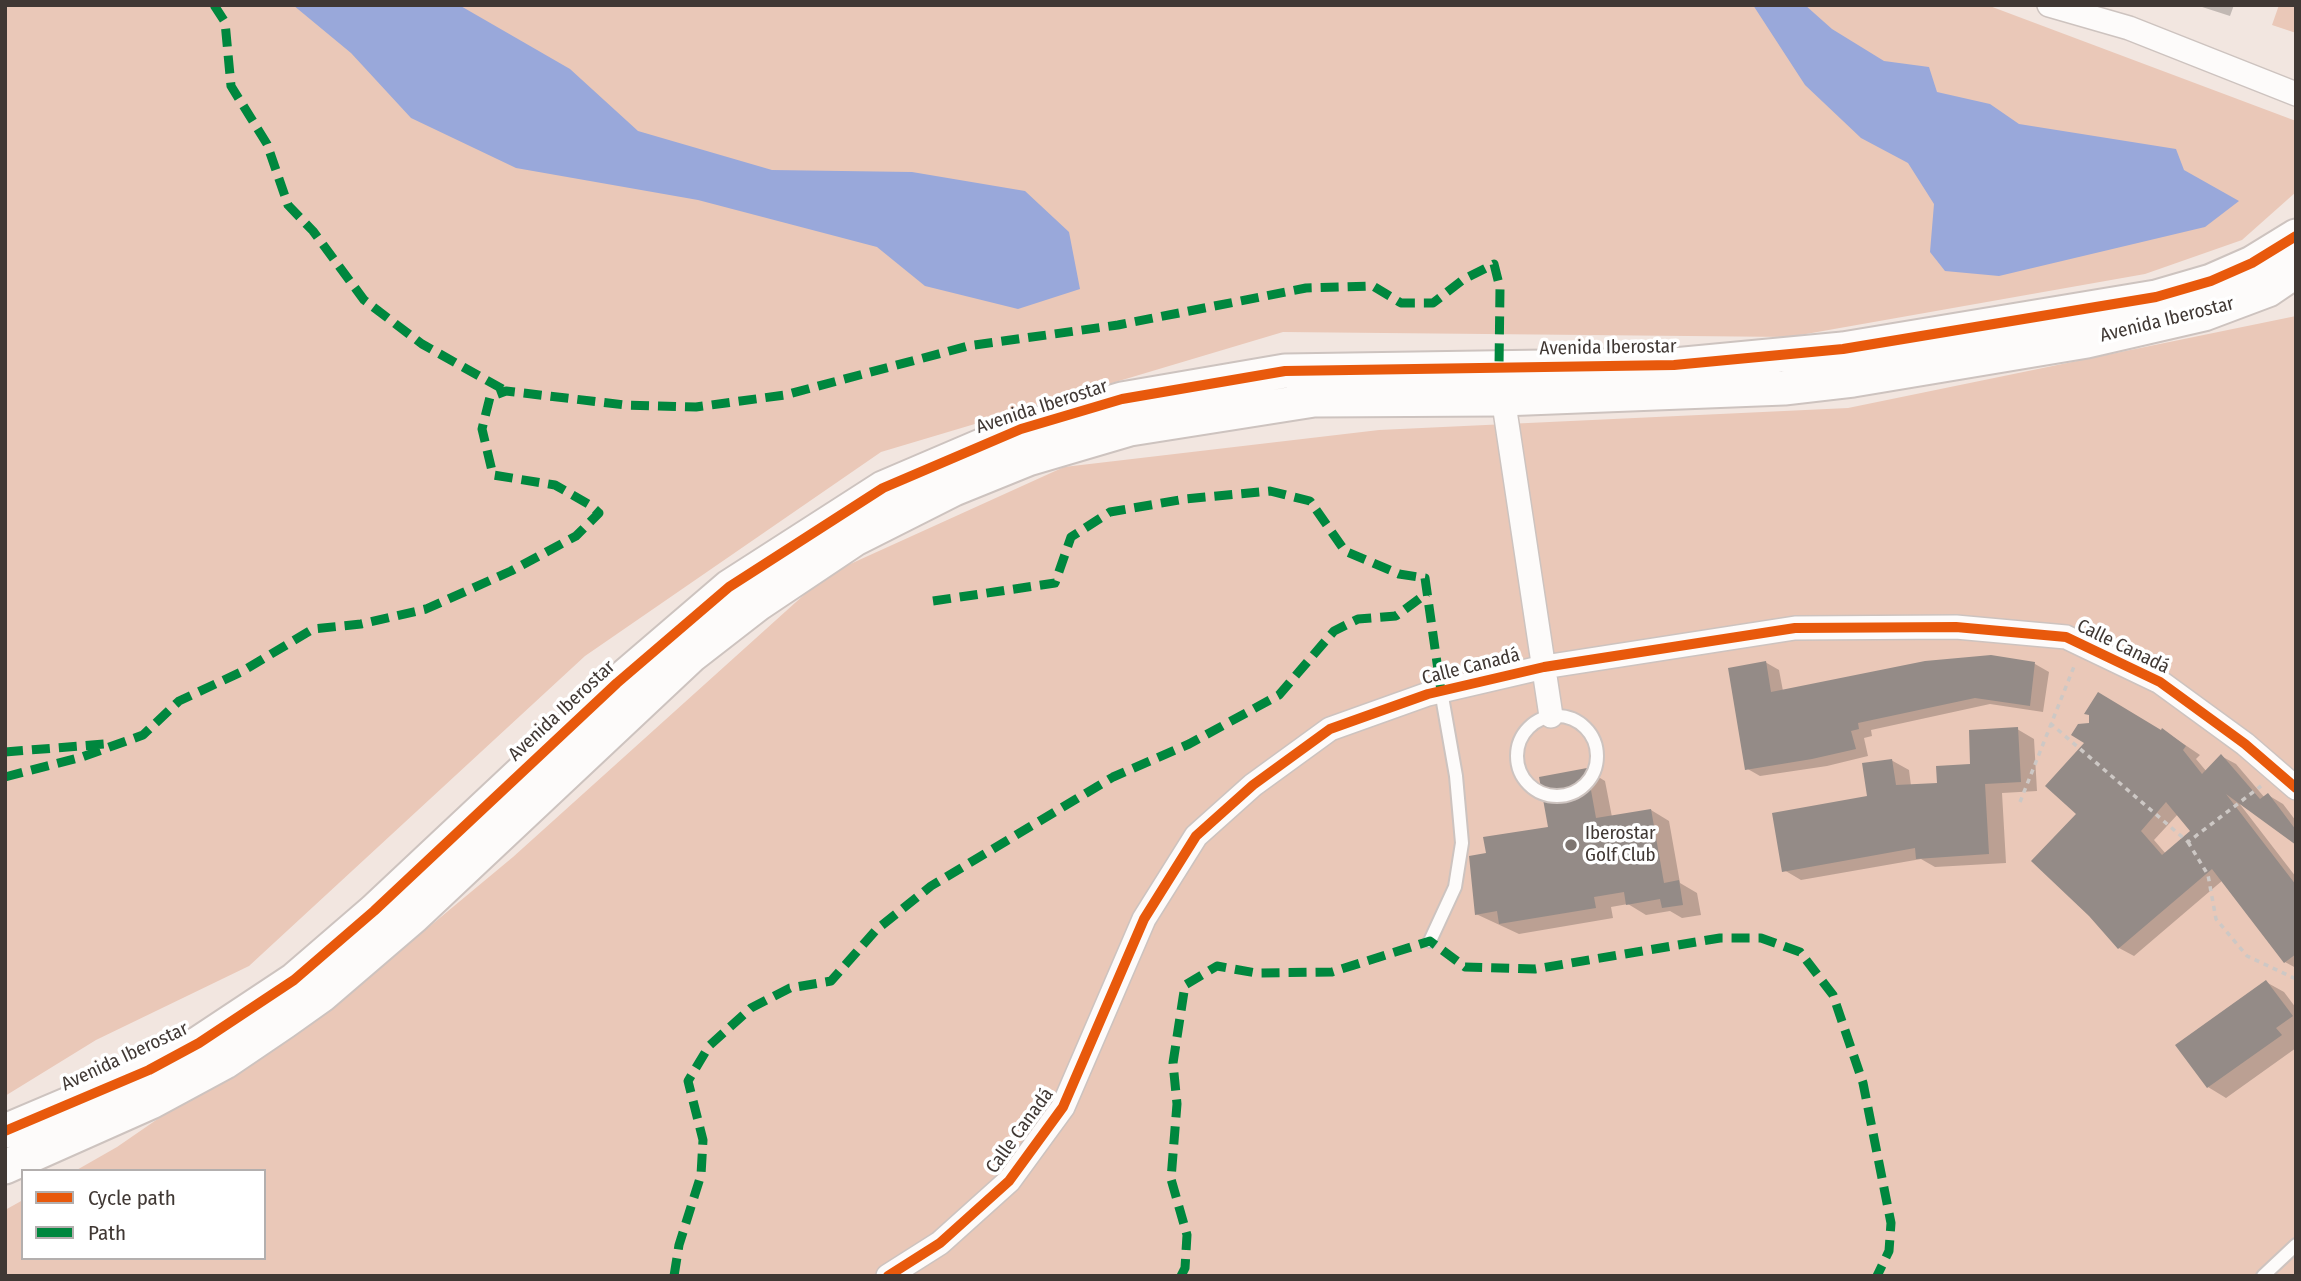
<!DOCTYPE html>
<html>
<head>
<meta charset="utf-8">
<style>
	body { margin:0 }
	#map { position:relative; width:2301px; height:1281px; overflow:hidden; background:#f2e6e0; font-family:"Fira Sans Condensed",sans-serif }
	canvas { display:block }
	.frame { position:absolute; inset:0; border:7px solid #403834; pointer-events:none }
	.legend { position:absolute; left:21px; top:1169px; width:245px; height:91px; box-sizing:border-box; background:#fff; border:2px solid #b3afae; margin:0; padding:9px 12px; list-style:none; font-size:21px; color:#403834 }
	.legend li { display:flex; align-items:center; gap:14px; height:35px }
	.legend b { width:35px; border:2px solid #b3afae }
</style>
</head>
<body>
<div id="map">
<canvas width="2301" height="1281"></canvas>
<div class="frame"></div>
<ul class="legend">
<li><b style="height:9px;background:#e8590c"></b>Cycle path</li>
<li><b style="height:9px;background:#00873e"></b>Path</li>
</ul>
</div>
<script>
const c = document.querySelector('canvas').getContext('2d');
c.lineJoin = 'round';
function paint(path, color) {
  c.fillStyle = color;
  c.fill(path, 'evenodd');
}
function shape(rows) {
  const path = new Path2D();
  for (const r of rows) {
    if (r.length === 3) {
      path.moveTo(r[0] + r[2], r[1]);
      path.arc(r[0], r[1], r[2], 0, 2 * Math.PI);
      continue;
    }
    path.moveTo(r[0], r[1]);
    for (let i = 2; i < r.length; i += 2) path.lineTo(r[i], r[i + 1]);
  }
  return path;
}
function trace(path, color, width, dash) {
  c.strokeStyle = color;
  c.lineWidth = width;
  c.lineCap = dash ? 'butt' : 'round';
  c.setLineDash(dash || []);
  c.stroke(path);
}
function write(font, color, halo, rows, align = 'center') {
  c.font = font + ' "Fira Sans Condensed",sans-serif';
  c.lineWidth = 7;
  c.setLineDash([]);
  c.textBaseline = 'middle';
  c.strokeStyle = halo;
  c.fillStyle = color;
  for (const [text, x, y, turn = 0] of rows) {
    c.save();
    c.translate(x, y);
    c.rotate((+turn || 0) * Math.PI / 180);
    c.textAlign = isNaN(turn) ? turn : align;
    if (halo) c.strokeText(text, 0, 0);
    c.fillText(text, 0, 0);
    c.restore();
  }
}
const green = shape([
	[5,5,1987,5,2296,121,2296,192,2242,240,2145,274,1789,337,1283,332,881,452,585,656,249,966,96,1040,5,1096],
	[2279,5,2296,5,2296,33,2272,25],
	[2296,316,2296,1276,5,1276,5,1210,23,1200,23,1258,264,1258,264,1171,75,1171,117,1147,394,956,513,857,826,575,1064,467,1379,430,1848,408]
]);
const water = shape([
	[293,5,459,5,570,69,638,131,772,170,912,172,1025,191,1069,232,1080,289,1018,309,925,286,877,247,698,200,516,168,411,118,351,53],
	[1753,5,1805,5,1832,29,1884,61,1929,67,1937,92,1990,104,2019,124,2176,149,2184,170,2239,201,2205,227,1999,276,1945,271,1930,252,1934,204,1908,163,1861,138,1805,85]
]);
const shadow = shape([
	[2196,5,2234,5,2230,16],
	[1991,657,2035,664,2049,672,2043,712,1990,704,1871,730,1872,736,1864,738,1868,756,1827,766,1760,776,1746,768,1765,662,1779,670,1783,691],
	[2017,729,2034,739,2037,791,2002,793,2006,863,1935,867,1921,859,1801,880,1784,870,1869,798,1891,760,1909,770,1911,786,1939,785,1972,766],
	[2163,730,2200,755,2196,759,2207,772,2221,756,2236,764,2265,798,2268,795,2283,804,2296,821,2296,843,2239,803,2296,877,2296,968,2285,962,2223,880,2134,956,2119,948,2090,914],
	[2178,814,2192,831,2166,854,2154,840],
	[1587,770,1605,781,1612,817,1651,810,1669,821,1680,883,1697,893,1701,915,1682,918,1670,911,1646,915,1628,904,1611,907,1613,918,1519,934,1476,914,1488,855,1550,828],
	[2266,982,2284,992,2296,1008,2296,1048,2226,1098,2208,1087]
]);
const building = shape([
	[1991,655,2035,662,2030,706,1975,698,1858,723,1859,729,1851,731,1856,749,1812,759,1745,770,1728,668,1766,661,1771,692,1925,661],
	[2098,692,2161,730,2162,728,2186,746,2183,750,2202,774,2221,754,2260,799,2268,793,2296,830,2296,845,2226,794,2296,885,2296,954,2284,963,2212,869,2118,949,2089,916,2031,861,2076,814,2045,786,2084,743,2071,735,2078,724,2089,723,2089,715,2084,714],
	[2166,802,2190,831,2162,855,2141,831],
	[2018,727,2021,782,1985,784,1989,854,1916,859,1915,848,1782,872,1772,813,1867,796,1862,763,1892,759,1896,785,1937,783,1936,766,1970,764,1969,730],
	[1587,768,1596,818,1651,809,1664,883,1679,880,1683,905,1662,908,1660,899,1626,905,1624,892,1594,897,1596,908,1499,924,1497,911,1475,915,1469,856,1486,853,1483,837,1548,827,1539,777],
	[2266,980,2293,1016,2276,1028,2282,1035,2207,1088,2175,1045]
]);
const path = shape([
	[2050,723,2188,842,2261,786],
	[2020,802,2075,664],
	[2188,842,2208,875,2216,919,2247,956,2296,979]
]);
const lane = shape([
	[1557,756,40],
	[1430,941,1455,887,1462,843,1456,776,1441,691],
	[2263,1276,2296,1245]
]);
const street = shape([
	[2049,5,2129,28,2296,94],
	[1501,384,1551,716],
	[888,1276,940,1243,1009,1181,1063,1107,1144,919,1196,836,1253,785,1330,729,1428,694,1544,667,1795,628,1956,627,2066,637,2160,682,2245,744,2296,788]
]);
const secondary = shape([
	[5,1131,149,1070,199,1043,294,980,374,911,617,683,729,587,883,488,1021,429,1122,399,1285,371,1674,365,1843,349,2156,297,2211,281,2252,263,2296,236],
	[5,1167,151,1102,225,1062,284,1022,322,995,413,917,691,656,758,604,855,539,954,489,1028,459,1130,429,1314,400,1502,399,1784,388,1853,380,2087,341,2204,314,2268,290,2296,271]
]);
const quiet = shape([
	[214,5,225,22,231,86,267,144,288,205,313,231,364,300,422,344,506,391],
	[933,601,1055,583,1071,537,1110,512,1185,499,1270,491,1310,501,1345,551,1399,574,1425,578,1441,691],
	[5,752,105,744],
	[5,777,82,757,143,735,179,701,241,672,313,629,361,624,426,609,511,571,576,536,599,513,590,505,555,485,493,475,482,429,490,397,506,391,625,405,696,407,785,395,968,346,1118,325,1306,288,1373,286,1401,303,1433,303,1464,279,1494,264,1500,288,1499,367],
	[674,1276,679,1245,701,1175,703,1140,688,1081,709,1046,751,1008,790,988,831,981,876,930,931,886,1113,777,1189,744,1279,695,1334,631,1358,619,1396,616,1427,593],
	[1181,1276,1185,1268,1187,1235,1171,1179,1177,1104,1173,1063,1185,985,1217,966,1256,973,1332,972,1430,941,1465,967,1535,969,1720,938,1761,938,1800,952,1833,995,1863,1083,1891,1223,1889,1251,1877,1276]
]);
const cycleway = shape([
	[5,1131,149,1070,199,1043,294,980,374,911,617,683,729,587,883,488,1021,429,1122,399,1285,371,1674,365,1843,349,2156,297,2211,281,2252,263,2296,236],
	[888,1276,940,1243,1009,1181,1063,1107,1144,919,1196,836,1253,785,1330,729,1428,694,1544,667,1795,628,1956,627,2066,637,2160,682,2245,744,2296,788]
]);
const markers = [
	[1571,845,7,"#7e7570"]
];
const streetNames = [
	["Avenida Iberostar",2167,320,-14],
	["Avenida Iberostar",1608,348,-1],
	["Avenida Iberostar",1042,407,-18],
	["Calle Canadá",2123,647,26],
	["Calle Canadá",1471,667,-14],
	["Avenida Iberostar",562,711,-43],
	["Avenida Iberostar",125,1057,-25],
	["Calle Canadá",1020,1131,-54]
];
const poiNames = [
	["Iberostar",1585,834],
	["Golf Club",1585,856]
];
paint(green, '#eac8b8');
paint(water, '#99a8da');
paint(shadow, '#0003');
paint(building, '#948b87');
trace(lane, '#cdc3bf', 16);
trace(street, '#cdc3bf', 26);
trace(secondary, '#cdc3bf', 37);
trace(path, '#cdc8c5', 3.5, [5, 5]);
trace(lane, '#fdfbfa', 12);
trace(street, '#fdfbfa', 23);
trace(secondary, '#fdfbfa', 33);
trace(quiet, '#00873e', 9, [18, 9]);
trace(cycleway, '#e8590c', 10);
for (const [x, y, r, color] of markers) {
  const dot = new Path2D();
  dot.arc(x, y, r, 0, 2 * Math.PI);
  c.fillStyle = color;
  c.fill(dot);
  trace(dot, '#fff', 2.5);
}
write('19px', '#403834', '#fff', streetNames);
write('19px', '#403834', '#fff', poiNames, 'left');
</script>
</body>
</html>
